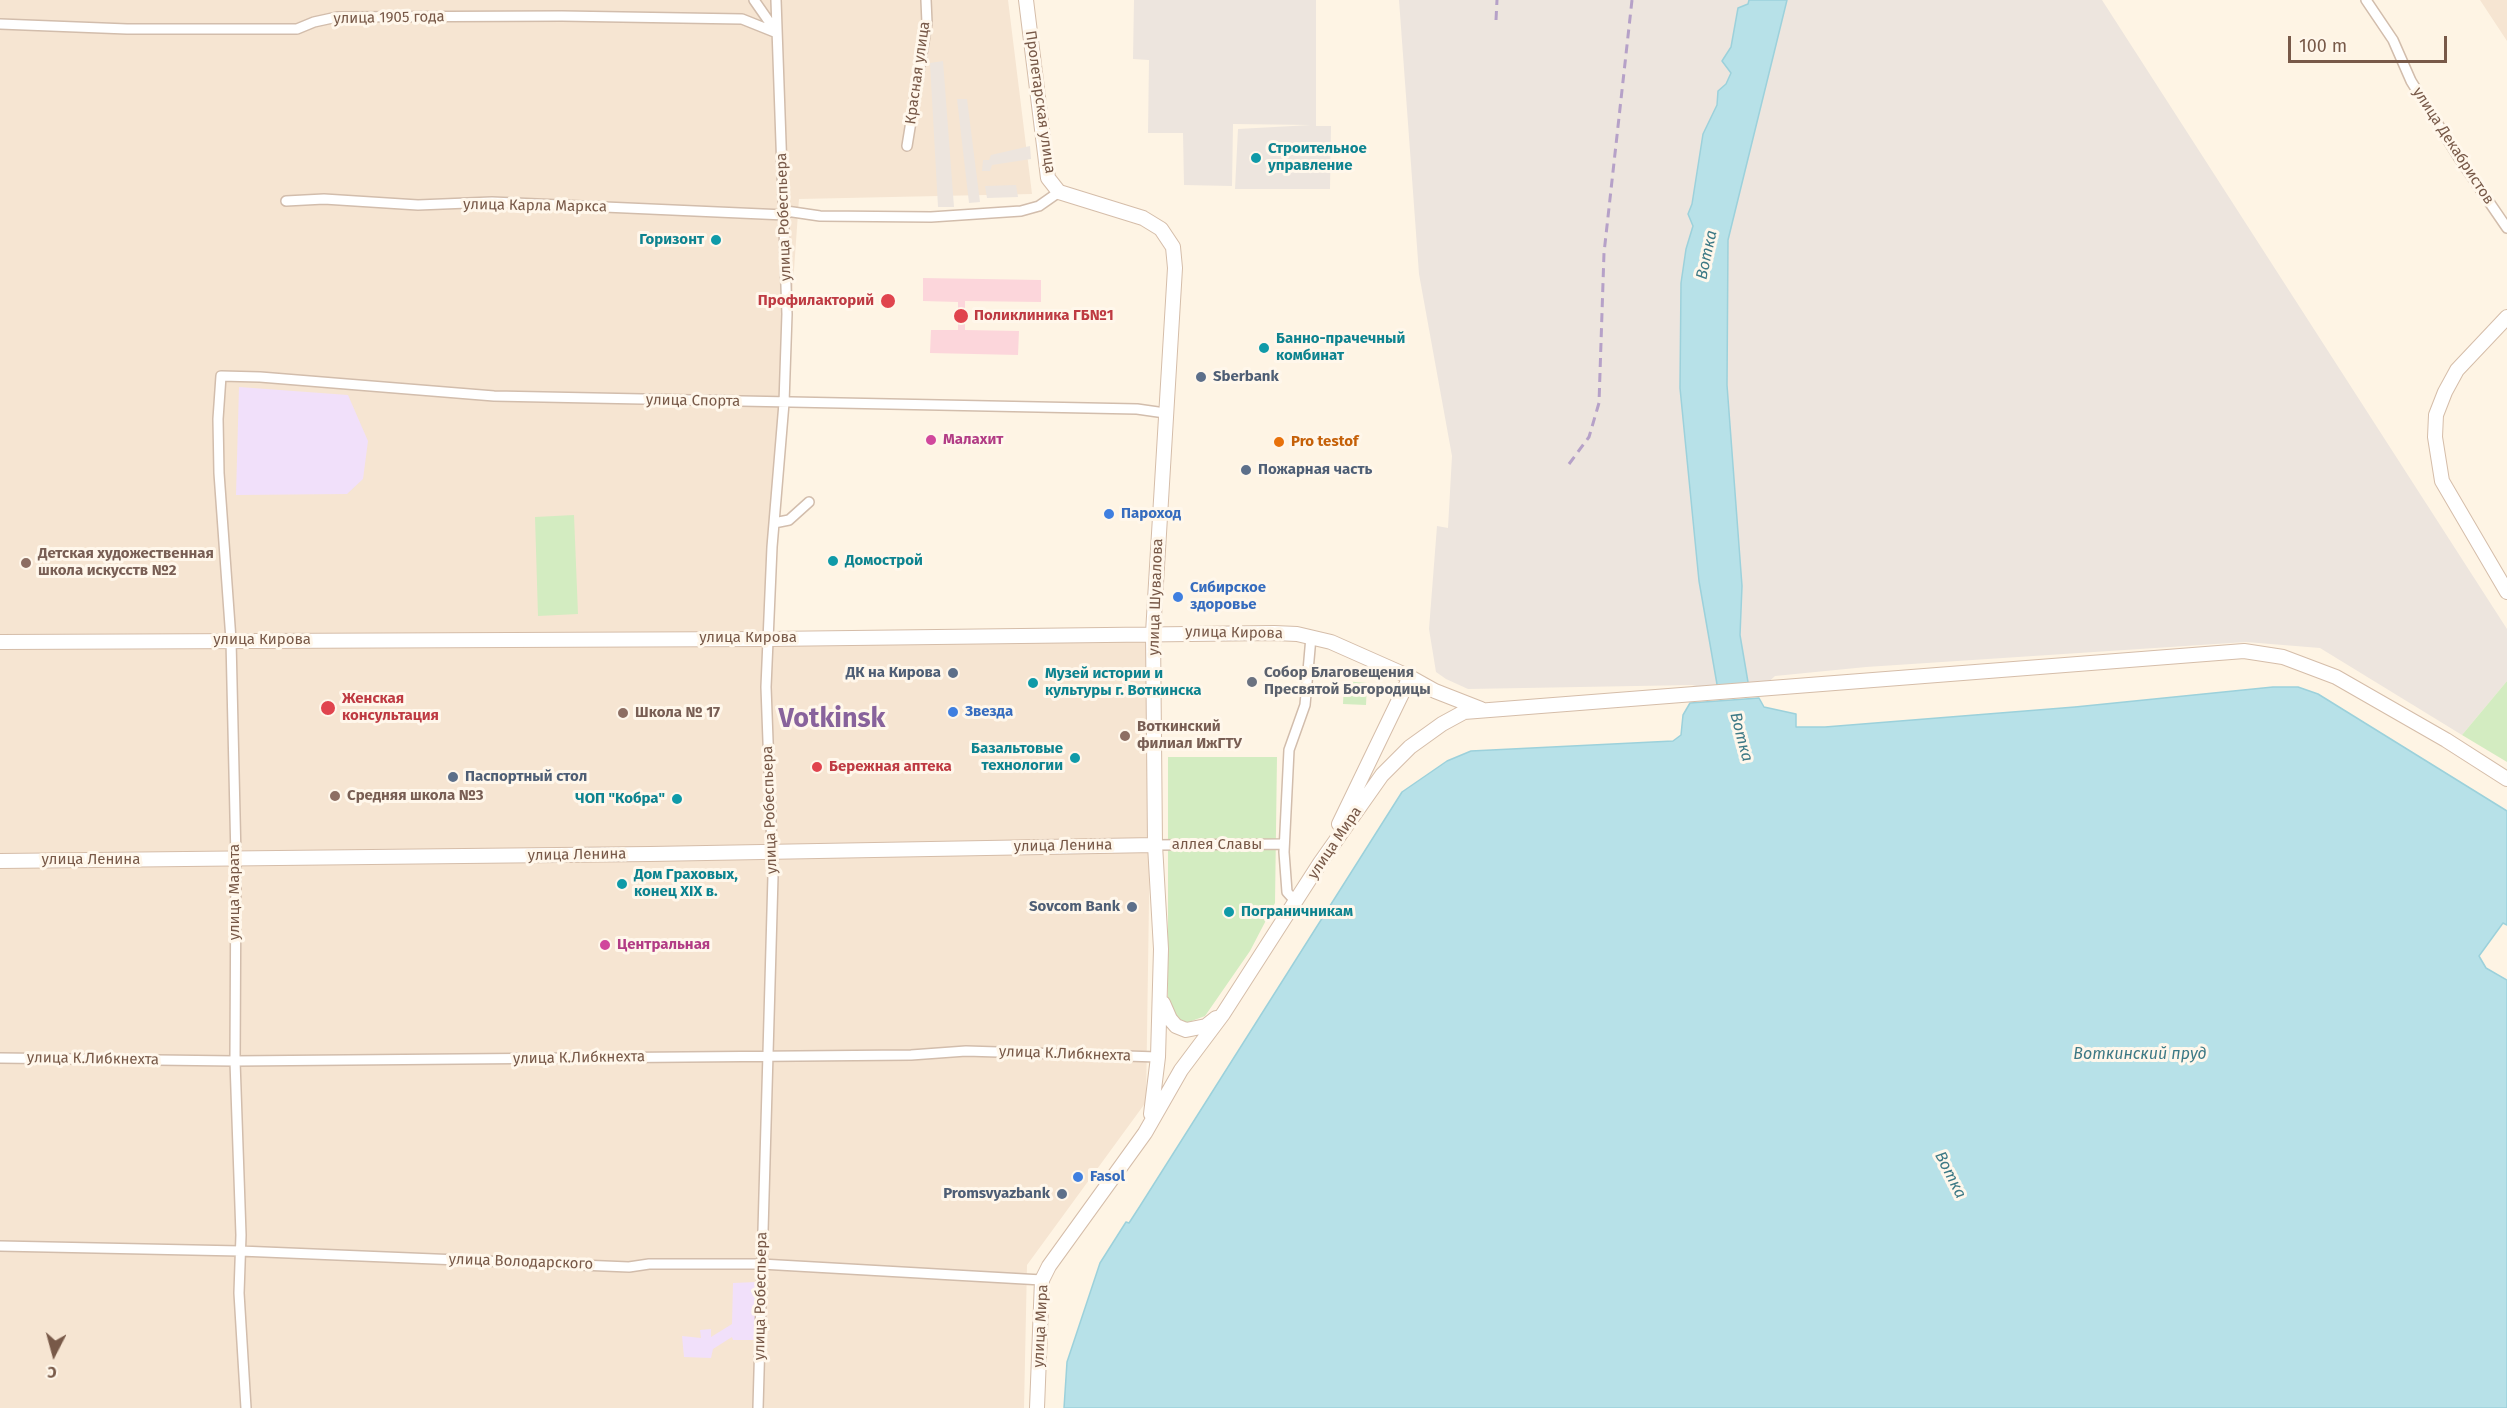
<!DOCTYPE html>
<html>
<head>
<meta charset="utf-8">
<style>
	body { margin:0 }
	#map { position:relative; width:2507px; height:1408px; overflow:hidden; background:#fef4e4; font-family:"Fira Sans",sans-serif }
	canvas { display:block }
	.north { position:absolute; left:24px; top:1324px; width:60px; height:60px; -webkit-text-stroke:4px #fff7eb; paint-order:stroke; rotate:186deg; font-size:16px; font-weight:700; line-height:24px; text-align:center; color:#785948 }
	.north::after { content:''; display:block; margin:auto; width:21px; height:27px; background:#785948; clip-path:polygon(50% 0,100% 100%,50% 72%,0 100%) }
	.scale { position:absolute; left:2288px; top:36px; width:159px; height:27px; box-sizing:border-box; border:3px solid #785948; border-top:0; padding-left:8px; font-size:18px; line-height:21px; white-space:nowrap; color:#785948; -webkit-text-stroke:4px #fff7eb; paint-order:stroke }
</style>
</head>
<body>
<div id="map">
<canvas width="2507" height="1408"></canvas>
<div class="north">С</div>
<div class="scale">100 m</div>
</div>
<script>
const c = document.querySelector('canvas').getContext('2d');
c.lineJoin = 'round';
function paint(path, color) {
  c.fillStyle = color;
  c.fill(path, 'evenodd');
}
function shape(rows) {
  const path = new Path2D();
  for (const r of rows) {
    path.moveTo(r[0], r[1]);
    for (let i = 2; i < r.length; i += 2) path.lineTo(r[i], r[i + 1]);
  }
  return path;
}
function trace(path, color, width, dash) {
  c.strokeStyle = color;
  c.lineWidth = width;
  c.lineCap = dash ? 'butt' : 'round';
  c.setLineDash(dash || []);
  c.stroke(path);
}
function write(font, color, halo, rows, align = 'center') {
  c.font = font + ' "Fira Sans",sans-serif';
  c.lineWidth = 6;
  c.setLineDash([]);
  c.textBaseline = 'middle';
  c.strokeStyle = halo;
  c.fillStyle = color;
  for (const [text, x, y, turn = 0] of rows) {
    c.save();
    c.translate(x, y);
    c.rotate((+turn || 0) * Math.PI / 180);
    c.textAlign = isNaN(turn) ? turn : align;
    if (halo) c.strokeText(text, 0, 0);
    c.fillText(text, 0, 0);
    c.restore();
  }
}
const residential = shape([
	[0,0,1008,0,1032,194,799,199,768,638,1153,633,1146,1102,1027,1265,1024,1408,0,1408],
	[2480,0,2507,0,2507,41]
]);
const industrial = shape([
	[1134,0,1316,0,1316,126,1331,126,1330,189,1235,189,1238,129,1311,125,1233,124,1232,186,1184,185,1183,133,1148,133,1149,60,1133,59],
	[1399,0,2102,0,2507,629,2507,681,2462,735,2320,648,2246,642,1866,667,1775,676,1763,687,1712,690,1692,685,1468,689,1446,679,1436,672,1429,629,1437,526,1448,528,1452,456,1419,274],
	[943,61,954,207,938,207,930,63],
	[957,99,967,99,980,202,969,203],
	[1030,146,1031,159,992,165,990,171,982,171,983,160,989,160,991,155],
	[1016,185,1018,197,987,198,985,186]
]);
const education = shape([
	[239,387,348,395,368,441,363,479,347,494,236,495],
	[756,1282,755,1340,733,1340,732,1337,713,1349,711,1358,684,1357,682,1336,701,1338,700,1330,711,1329,711,1337,732,1324,733,1283]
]);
const medical = shape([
	[923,278,1041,280,1041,302,965,301,965,330,1019,331,1018,355,930,353,931,330,958,330,958,302,923,301]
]);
const green = shape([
	[574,515,578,614,538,616,535,517],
	[1344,681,1367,683,1366,705,1343,704],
	[2507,681,2507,762,2462,735],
	[1168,757,1277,757,1275,903,1250,951,1205,1016,1181,1025,1168,1006]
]);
const water = shape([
	[1749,0,1787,0,1728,240,1727,385,1742,586,1740,635,1749,688,1718,690,1699,581,1680,388,1681,283,1686,249,1693,226,1688,214,1692,204,1703,134,1717,105,1718,91,1726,84,1731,73,1722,61,1731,47,1738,8,1748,4,1749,0],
	[2273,687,2298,687,2318,694,2507,811,2507,925,2503,923,2479,956,2486,968,2507,980,2507,1408,1064,1408,1067,1362,1100,1263,1126,1222,1129,1223,1140,1206,1402,792,1447,761,1471,751,1673,741,1681,735,1683,715,1690,703,1759,698,1764,707,1796,714,1796,727,1825,727,2075,707,2273,687]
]);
const street = shape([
	[754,0,777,33],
	[2366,0,2393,40,2411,81,2459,158,2507,228],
	[0,24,127,29,297,29,314,22,337,17,562,16,742,19,777,33],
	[907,146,927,23,926,0],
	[286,201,324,199,418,205,492,202,785,215],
	[786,211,820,216,931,217,1021,211,1039,206,1059,192],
	[774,523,789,520,809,502],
	[1155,845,1280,844],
	[1296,902,1287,892,1284,852,1289,750,1305,705,1311,637],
	[0,1058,235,1061,911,1055,966,1051,1158,1057],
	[0,1246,240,1251,629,1267,649,1264,761,1264,1042,1280],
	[246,1408,239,1293,241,1235,235,1061,236,859,231,640,219,473,218,419,221,376,260,377,494,396,1137,409,1165,413],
	[758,1408,773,876,766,687,772,547,784,403,787,314,776,0]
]);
const secondary = shape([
	[1026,0,1048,178,1059,192,1143,218,1161,229,1173,247,1175,268,1153,633,1155,845,1161,949,1158,1057,1151,1114],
	[2507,317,2457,370,2445,392,2436,415,2435,437,2442,481,2507,592],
	[0,642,768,639,1274,633,1297,634,1331,642,1410,677,1435,691,1481,709],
	[1339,824,1410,677],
	[0,861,650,854,1155,845],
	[1163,1003,1170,1019,1176,1026,1186,1030,1206,1026,1216,1018],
	[1037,1408,1042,1280,1049,1266,1145,1133,1181,1070,1223,1014,1320,863,1382,775,1410,747,1442,724,1464,712,2244,651,2283,657,2336,677,2446,740,2507,779]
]);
const rail = shape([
	[1496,20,1497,0],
	[1569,464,1589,437,1599,403,1604,253,1632,0]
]);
const markers = [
	[1256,158,6,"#0f9aa8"],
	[716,240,6,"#0f9aa8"],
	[888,301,8,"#e0444e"],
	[961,316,8,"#e0444e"],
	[1264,348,6,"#0f9aa8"],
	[1201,377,6,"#5c6f8a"],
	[931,440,6,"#d1479c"],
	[1279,442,6,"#e8710a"],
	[1246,470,6,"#5c6f8a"],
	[1109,514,6,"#3f7fe0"],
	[833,561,6,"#0f9aa8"],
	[26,563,6,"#8d6e63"],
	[1178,597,6,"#3f7fe0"],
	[953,673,6,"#5c6f8a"],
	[1252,682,6,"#6b7280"],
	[1033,683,6,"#0f9aa8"],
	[328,708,8,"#e0444e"],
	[953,712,6,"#3f7fe0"],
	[623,713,6,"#8d6e63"],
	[1125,736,6,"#8d6e63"],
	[1075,758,6,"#0f9aa8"],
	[817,767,6,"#e0444e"],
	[453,777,6,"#5c6f8a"],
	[335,796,6,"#8d6e63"],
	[677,799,6,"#0f9aa8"],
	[622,884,6,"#0f9aa8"],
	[1132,907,6,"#5c6f8a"],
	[1229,912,6,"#0f9aa8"],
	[605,945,6,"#d1479c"],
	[1078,1177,6,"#3f7fe0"],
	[1062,1194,6,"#5c6f8a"]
];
const streetNames = [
	["улица 1905 года",389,18,-1],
	["Красная улица",918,73,-82],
	["Пролетарская улица",1040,102,82],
	["улица Декабристов",2453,146,57],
	["улица Карла Маркса",535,206,1],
	["улица Робеспьера",784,217,-92],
	["улица Спорта",693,401,1],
	["улица Шувалова",1156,597,-88],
	["улица Кирова",1234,633,1],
	["улица Кирова",748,638],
	["улица Кирова",262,640],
	["улица Робеспьера",770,810,-92],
	["улица Мира",1335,843,-56],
	["аллея Славы",1217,845],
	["улица Ленина",1063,846,-1],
	["улица Ленина",577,855,-1],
	["улица Ленина",91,860],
	["улица Марата",235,892,-90],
	["улица К.Либкнехта",1065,1054,2],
	["улица К.Либкнехта",579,1058,-1],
	["улица К.Либкнехта",93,1059,1],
	["улица Володарского",521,1262,2],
	["улица Робеспьера",761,1296,-89],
	["улица Мира",1041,1326,-87]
];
const cultureNames = [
	["Строительное",1268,149],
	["управление",1268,166],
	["Горизонт",704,240,"right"],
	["Банно-прачечный",1276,339],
	["комбинат",1276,356],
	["Домострой",845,561],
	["Музей истории и",1045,674],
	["культуры г. Воткинска",1045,691],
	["Базальтовые",1063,749,"right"],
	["технологии",1063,766,"right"],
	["ЧОП \"Кобра\"",665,799,"right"],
	["Дом Граховых,",634,875],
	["конец XIX в.",634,892],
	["Пограничникам",1241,912]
];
const healthNames = [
	["Профилакторий",874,301,"right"],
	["Поликлиника ГБ№1",974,316],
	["Женская",342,699],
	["консультация",342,716],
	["Бережная аптека",829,767]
];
const serviceNames = [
	["Sberbank",1213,377],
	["Пожарная часть",1258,470],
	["ДК на Кирова",941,673,"right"],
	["Паспортный стол",465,777],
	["Sovcom Bank",1120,907,"right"],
	["Promsvyazbank",1050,1194,"right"]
];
const hotelNames = [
	["Малахит",943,440],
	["Центральная",617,945]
];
const foodNames = [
	["Pro testof",1291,442]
];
const shopNames = [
	["Пароход",1121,514],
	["Сибирское",1190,588],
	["здоровье",1190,605],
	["Звезда",965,712],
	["Fasol",1090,1177]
];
const educationNames = [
	["Детская художественная",38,554],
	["школа искусств №2",38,571],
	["Школа № 17",635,713],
	["Воткинский",1137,727],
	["филиал ИжГТУ",1137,744],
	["Средняя школа №3",347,796]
];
const worshipNames = [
	["Собор Благовещения",1264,673],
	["Пресвятой Богородицы",1264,690]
];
const waterNames = [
	["Вотка",1707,255,-78],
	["Вотка",1741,737,75],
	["Воткинский пруд",2140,1055],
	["Вотка",1950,1175,63]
];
const townNames = [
	["Votkinsk",832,719]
];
paint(residential, '#f6e5d2');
paint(industrial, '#ede5de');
paint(education, '#f1e0fa');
paint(medical, '#fcd6db');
paint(green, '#d3ecc1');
paint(water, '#b7e1e8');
trace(water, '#9cd1db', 1.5);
trace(street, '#d2bdac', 12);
trace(secondary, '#d5bda9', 16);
trace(street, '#fff', 9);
trace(secondary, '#fff', 14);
trace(rail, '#b6a1c8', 3, [9, 6]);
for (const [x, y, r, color] of markers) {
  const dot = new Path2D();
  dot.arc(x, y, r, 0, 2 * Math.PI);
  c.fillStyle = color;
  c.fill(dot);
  trace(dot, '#fff7eb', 2);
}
write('15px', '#785948', '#fff7eb', streetNames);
write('bold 15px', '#0d838f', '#fff7eb', cultureNames, 'left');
write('bold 15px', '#be3a42', '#fff7eb', healthNames, 'left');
write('bold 15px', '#4e5e75', '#fff7eb', serviceNames, 'left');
write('bold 15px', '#b23c85', '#fff7eb', hotelNames, 'left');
write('bold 15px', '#c56008', '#fff7eb', foodNames, 'left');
write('bold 15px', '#366cbe', '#fff7eb', shopNames, 'left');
write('bold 15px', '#785e54', '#fff7eb', educationNames, 'left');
write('bold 15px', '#5b616d', '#fff7eb', worshipNames, 'left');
write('italic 16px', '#3d7985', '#fff7eb', waterNames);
write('bold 27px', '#88639c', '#fff7eb', townNames);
</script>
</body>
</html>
